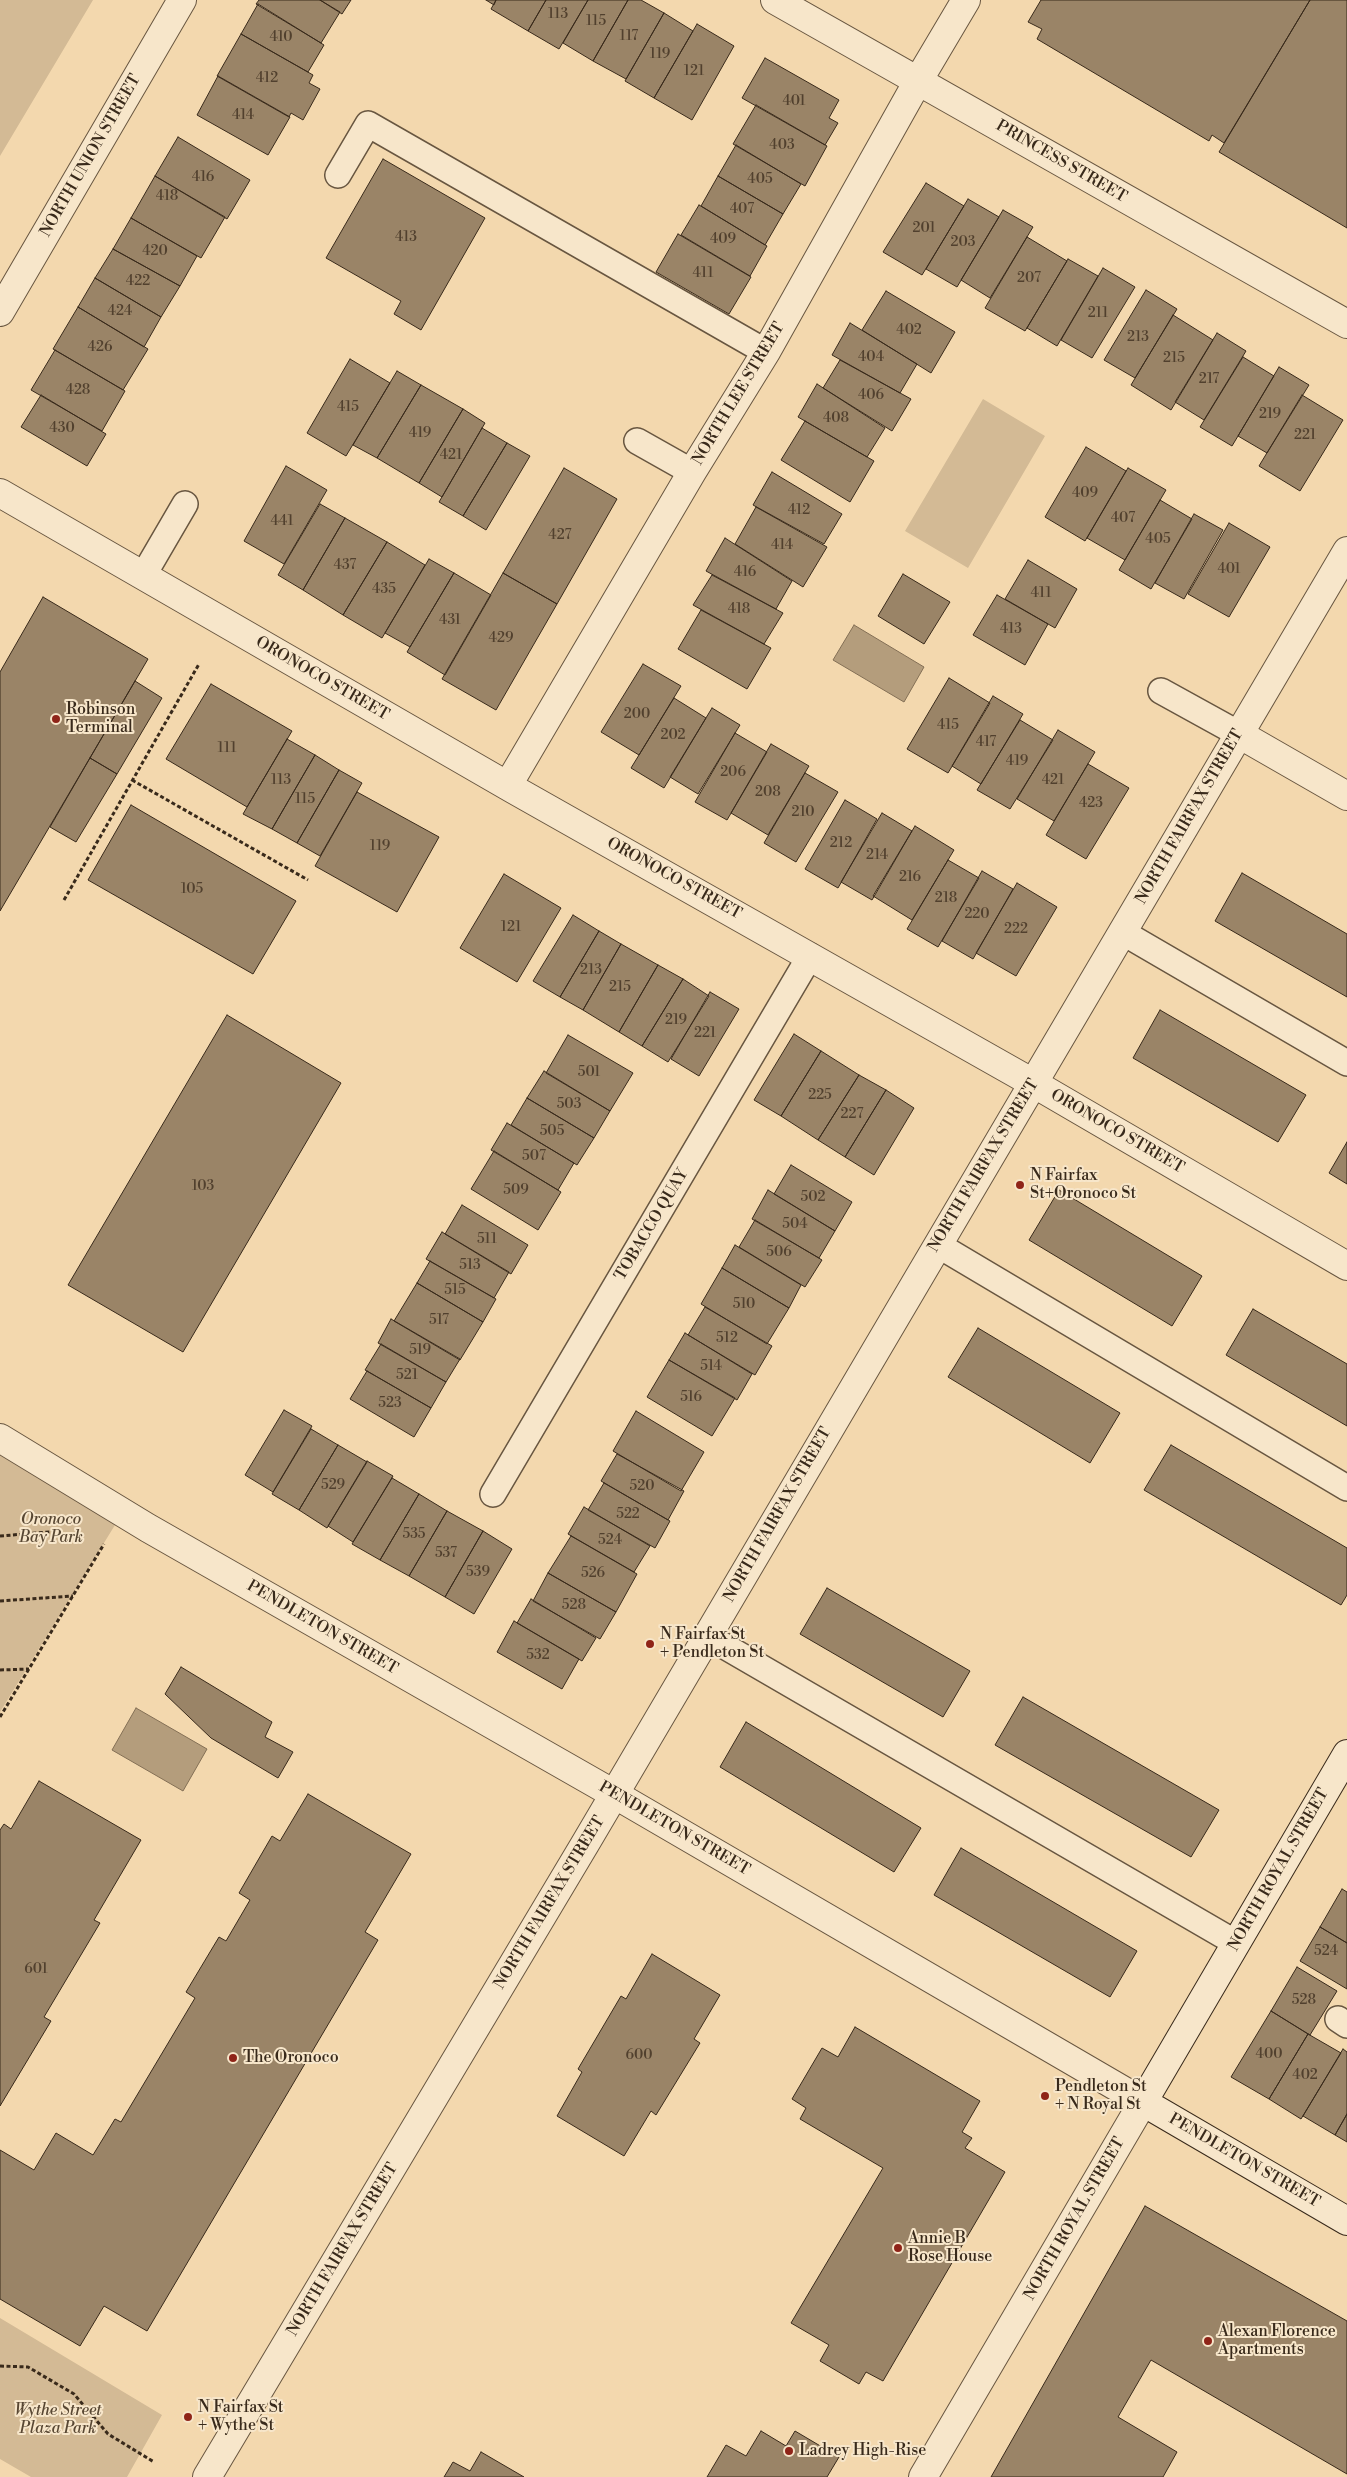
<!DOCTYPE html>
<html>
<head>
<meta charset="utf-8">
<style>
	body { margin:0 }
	canvas { display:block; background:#f3d8ae }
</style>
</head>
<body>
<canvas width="1347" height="2477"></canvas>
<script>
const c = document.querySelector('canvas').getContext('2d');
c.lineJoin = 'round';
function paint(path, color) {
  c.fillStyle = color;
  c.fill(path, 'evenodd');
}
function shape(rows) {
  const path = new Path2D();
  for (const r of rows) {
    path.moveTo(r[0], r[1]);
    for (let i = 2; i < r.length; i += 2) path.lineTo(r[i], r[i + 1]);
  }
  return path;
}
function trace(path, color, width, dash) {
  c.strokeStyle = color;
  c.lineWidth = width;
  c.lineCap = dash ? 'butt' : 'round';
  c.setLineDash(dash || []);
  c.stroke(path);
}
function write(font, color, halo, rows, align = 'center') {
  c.font = font + ' "Libre Bodoni",serif';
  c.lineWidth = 4;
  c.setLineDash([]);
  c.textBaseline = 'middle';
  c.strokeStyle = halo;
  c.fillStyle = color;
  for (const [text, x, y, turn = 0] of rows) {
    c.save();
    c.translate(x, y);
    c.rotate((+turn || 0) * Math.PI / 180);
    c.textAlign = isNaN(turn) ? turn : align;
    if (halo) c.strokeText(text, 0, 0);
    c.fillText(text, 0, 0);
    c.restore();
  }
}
const green = shape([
	[0,0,93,0,0,156],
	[983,399,1045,436,968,568,905,531],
	[0,1438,123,1512,0,1712],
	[0,2318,162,2415,127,2477,31,2477,0,2459]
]);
const water = shape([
	[854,625,924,667,904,702,833,660,854,625],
	[136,1708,207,1749,183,1791,112,1750,136,1708]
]);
const building = shape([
	[259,0,320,0,340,12,321,43,256,4,259,0],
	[320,0,351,0,342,14,320,0],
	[486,0,496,0,494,5,486,0],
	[496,0,546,0,528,31,491,9,496,0],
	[546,0,588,0,559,49,528,31,546,0],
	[588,0,628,0,593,61,563,43,588,0],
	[628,0,641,0,664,13,626,79,593,61,628,0],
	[1041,0,1310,0,1224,143,1212,135,1209,141,1037,39,1042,29,1028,22,1041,0],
	[1310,0,1347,0,1347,228,1219,152,1310,0],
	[258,4,324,45,308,72,241,34,258,4],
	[664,13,693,31,654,98,625,81,664,13],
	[697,24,734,46,692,120,654,98,697,24],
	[241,34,313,75,309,83,320,89,303,120,291,113,289,117,217,76,241,34],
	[765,58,839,100,829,118,838,123,825,145,742,98,765,58],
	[218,76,290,117,268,155,197,115,218,76],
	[756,105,827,146,805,186,733,144,756,105],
	[178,137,250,180,227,219,155,176,178,137],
	[736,145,801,184,783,214,718,176,736,145],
	[383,159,485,218,421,330,394,314,401,301,326,258,383,159],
	[155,176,225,217,201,258,131,218,155,176],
	[718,176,783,214,765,245,701,206,718,176],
	[926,183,964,206,922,275,883,252,926,183],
	[968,199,999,217,957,287,926,269,968,199],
	[699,205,767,246,750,276,681,235,699,205],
	[1003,210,1033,227,990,298,961,280,1003,210],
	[131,218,197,256,180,286,113,249,131,218],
	[678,234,751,277,729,314,656,272,678,234],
	[1027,237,1067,261,1025,331,985,308,1027,237],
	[113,249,180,286,161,317,95,278,113,249],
	[1068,259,1098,276,1057,346,1027,328,1068,259],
	[1103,268,1135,287,1092,358,1061,340,1103,268],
	[95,278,161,317,144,347,78,307,95,278],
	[1146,290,1177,309,1135,378,1104,360,1146,290],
	[886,291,955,332,931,373,862,330,886,291],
	[78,307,148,349,123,390,53,349,78,307],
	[1173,315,1213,340,1171,410,1131,385,1173,315],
	[850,323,917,364,900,393,832,355,850,323],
	[1217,333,1246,351,1204,420,1175,402,1217,333],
	[55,350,125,391,102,431,31,390,55,350],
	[1243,357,1274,376,1232,446,1200,427,1243,357],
	[350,359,390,383,346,456,307,433,350,359],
	[840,360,911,399,892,431,823,388,840,360],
	[1279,367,1309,385,1267,453,1238,436,1279,367],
	[397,371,421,385,377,458,353,445,397,371],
	[817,384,885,428,867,457,798,417,817,384],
	[421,385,463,409,419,483,377,458,421,385],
	[41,395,106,434,87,466,21,427,41,395],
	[1302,395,1343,420,1300,491,1259,466,1302,395],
	[463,409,485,423,442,497,419,483,463,409],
	[805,421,874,461,850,502,781,460,805,421],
	[482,428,507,443,463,516,439,502,482,428],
	[507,443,530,456,486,530,463,516,507,443],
	[1086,447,1126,471,1085,541,1045,517,1086,447],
	[286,466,327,490,284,564,244,541,286,466],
	[564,468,617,499,557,604,503,573,564,468],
	[1128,468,1166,490,1125,560,1087,538,1128,468],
	[772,472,842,514,824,544,753,505,772,472],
	[1160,500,1192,519,1151,589,1119,570,1160,500],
	[320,504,345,518,303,590,278,575,320,504],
	[756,507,827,547,803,587,735,544,756,507],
	[1194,514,1223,530,1184,599,1155,583,1194,514],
	[345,518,387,542,343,615,303,590,345,518],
	[1229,523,1270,547,1229,617,1188,594,1229,523],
	[725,538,792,581,776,609,706,571,725,538],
	[387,542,425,565,382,638,343,615,387,542],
	[429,559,454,573,410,647,385,633,429,559],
	[1028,560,1077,589,1055,628,1005,599,1028,560],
	[454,573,491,595,445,675,407,652,454,573],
	[503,573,557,604,496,710,442,679,503,573],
	[903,574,950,602,924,644,878,616,903,574],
	[712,575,783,613,764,644,693,605,712,575],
	[997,595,1048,624,1025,665,973,635,997,595],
	[43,597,148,659,0,911,0,672,43,597],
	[701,610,771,648,747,689,678,649,701,610],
	[643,664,681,686,639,755,601,732,643,664],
	[949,678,990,703,948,773,907,749,949,678],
	[135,681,162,698,117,774,90,758,135,681],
	[211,684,292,731,247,807,166,759,211,684],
	[993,696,1023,714,981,784,952,766,993,696],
	[674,698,706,718,664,788,631,768,674,698],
	[712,708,740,725,698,794,670,777,712,708],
	[1020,720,1053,740,1010,809,977,790,1020,720],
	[1058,730,1095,752,1054,821,1017,799,1058,730],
	[735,733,767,752,727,820,695,802,735,733],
	[287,739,315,755,272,829,243,814,287,739],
	[771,744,809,766,768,835,731,813,771,744],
	[315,755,339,770,297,843,272,829,315,755],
	[90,758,117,774,76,842,50,827,90,758],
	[1088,764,1129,788,1086,859,1046,835,1088,764],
	[339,770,362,783,320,856,297,843,339,770],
	[805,773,838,792,796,862,764,843,805,773],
	[357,792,439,837,397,912,315,866,357,792],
	[845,800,877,819,838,888,805,869,845,800],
	[131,805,296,901,253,974,88,880,131,805],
	[882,813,912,831,872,900,841,882,882,813],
	[915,826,954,850,912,920,873,896,915,826],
	[948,860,979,878,938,947,907,929,948,860],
	[982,871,1013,889,973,959,942,941,982,871],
	[1242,873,1347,934,1347,997,1215,921,1242,873],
	[504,874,561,908,517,982,460,948,504,874],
	[1017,883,1057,907,1016,976,976,953,1017,883],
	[573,915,599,931,560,997,533,981,573,915],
	[599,931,621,944,583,1010,560,997,599,931],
	[621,944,658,965,619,1032,583,1010,621,944],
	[658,965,683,979,642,1046,619,1032,658,965],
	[683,979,709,996,668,1062,642,1046,683,979],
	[710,992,739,1009,699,1076,671,1059,710,992],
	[1160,1010,1306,1095,1278,1142,1133,1058,1160,1010],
	[227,1015,341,1083,183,1352,68,1285,227,1015],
	[794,1034,821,1051,781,1116,754,1100,794,1034],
	[568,1035,633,1073,610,1111,546,1073,568,1035],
	[821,1051,859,1075,818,1140,781,1116,821,1051],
	[544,1071,610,1111,594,1138,527,1098,544,1071],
	[859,1075,886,1090,845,1157,818,1140,859,1075],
	[886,1090,914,1108,874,1175,845,1157,886,1090],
	[527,1098,594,1138,577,1165,511,1125,527,1098],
	[507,1123,574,1163,558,1190,491,1150,507,1123],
	[1347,1142,1347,1184,1329,1173,1347,1142],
	[494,1151,561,1192,538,1230,471,1189,494,1151],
	[791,1165,852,1202,835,1231,774,1194,791,1165],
	[768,1190,835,1231,819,1258,752,1219,768,1190],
	[1059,1190,1202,1276,1172,1326,1029,1240,1059,1190],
	[462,1205,528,1245,511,1274,445,1234,462,1205],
	[755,1220,822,1260,805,1287,739,1247,755,1220],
	[442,1232,509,1272,494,1298,426,1259,442,1232],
	[735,1245,801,1285,789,1308,722,1268,735,1245],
	[430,1261,496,1299,483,1322,417,1283,430,1261],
	[722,1268,789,1308,767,1344,701,1304,722,1268],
	[417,1283,483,1322,460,1360,394,1321,417,1283],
	[705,1307,772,1346,755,1375,688,1335,705,1307],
	[1253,1309,1347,1364,1347,1426,1226,1355,1253,1309],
	[391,1319,460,1359,446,1382,378,1343,391,1319],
	[978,1328,1120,1413,1090,1463,948,1377,978,1328],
	[685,1333,752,1374,737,1400,669,1360,685,1333],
	[381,1344,446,1382,431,1408,365,1370,381,1344],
	[669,1360,735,1398,712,1436,647,1397,669,1360],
	[367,1371,431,1408,414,1437,350,1399,367,1371],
	[284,1410,312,1426,273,1492,245,1475,284,1410],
	[636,1411,704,1452,681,1491,613,1451,636,1411],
	[311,1429,338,1445,299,1510,272,1494,311,1429],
	[338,1445,367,1462,327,1528,299,1510,338,1445],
	[1171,1445,1347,1548,1347,1595,1341,1605,1144,1490,1171,1445],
	[617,1454,684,1491,668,1520,601,1481,617,1454],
	[367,1461,393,1476,353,1542,328,1526,367,1461],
	[392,1478,419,1494,380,1560,352,1544,392,1478],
	[604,1483,670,1521,655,1548,588,1510,604,1483],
	[419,1494,447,1511,409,1576,380,1560,419,1494],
	[584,1507,650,1546,634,1572,568,1534,584,1507],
	[447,1511,483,1531,445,1597,409,1576,447,1511],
	[483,1531,512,1549,474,1614,445,1597,483,1531],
	[571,1536,637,1574,616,1612,548,1573,571,1536],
	[548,1573,616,1612,600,1639,533,1601,548,1573],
	[827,1588,970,1671,943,1717,800,1634,827,1588],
	[531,1599,596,1638,582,1661,517,1623,531,1599],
	[514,1621,579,1659,562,1689,497,1652,514,1621],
	[181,1667,272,1722,265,1737,293,1752,278,1778,211,1738,165,1694,181,1667],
	[1023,1697,1219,1810,1191,1857,995,1745,1023,1697],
	[746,1722,921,1828,894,1872,720,1767,746,1722],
	[39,1781,141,1840,94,1920,100,1923,44,2017,51,2021,0,2106,0,1830,4,1824,11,1829,39,1781],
	[308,1794,411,1854,365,1932,378,1940,147,2331,104,2306,80,2346,0,2299,0,2150,34,2170,56,2133,93,2155,115,2119,121,2122,195,1998,186,1992,219,1937,226,1941,250,1900,239,1893,272,1836,280,1841,308,1794],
	[961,1848,1137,1951,1110,1997,934,1895,961,1848],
	[1342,1889,1347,1892,1347,1943,1320,1927,1342,1889],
	[1320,1927,1347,1943,1347,1989,1300,1961,1320,1927],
	[652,1954,720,1995,694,2039,700,2043,656,2115,651,2111,624,2156,557,2116,582,2072,578,2069,621,1996,626,1999,652,1954],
	[1297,1967,1337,1991,1310,2035,1271,2011,1297,1967],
	[1271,2011,1308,2034,1269,2099,1231,2077,1271,2011],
	[855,2027,980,2101,962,2132,972,2138,965,2148,1005,2172,883,2381,866,2372,859,2384,820,2361,829,2345,791,2323,883,2168,800,2119,806,2108,792,2099,822,2048,838,2057,855,2027],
	[1308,2034,1341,2053,1301,2119,1269,2099,1308,2034],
	[1343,2049,1347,2052,1347,2114,1335,2135,1303,2116,1343,2049],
	[1347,2114,1347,2142,1335,2135,1347,2114],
	[1145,2206,1347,2321,1347,2474,1151,2360,1118,2417,1177,2452,1163,2477,991,2477,1145,2206],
	[761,2431,786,2446,795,2431,839,2457,827,2477,707,2477,726,2445,746,2456,761,2431],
	[481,2452,524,2477,444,2477,453,2462,470,2471,481,2452]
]);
const path = shape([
	[132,780,308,880],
	[64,900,199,664],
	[0,1536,61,1531],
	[0,1601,73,1596],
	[0,1670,29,1669],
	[0,1717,104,1544],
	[0,2366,28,2367,74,2394,108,2434,154,2462]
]);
const service = shape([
	[338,175,368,124,766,352],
	[637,441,692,472],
	[143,576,185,504],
	[1161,691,1239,734],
	[1122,932,1347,1063],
	[938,1245,1347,1488],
	[493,1494,810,956],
	[707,1636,1236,1943],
	[1338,2019,1347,2025]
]);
const minor = shape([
	[775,0,1347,324],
	[0,493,513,789,1033,1083,1347,1266],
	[1239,734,1347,796],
	[508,785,692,472,766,352,918,81,966,0],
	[207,2477,585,1844,1347,551]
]);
const tertiary = shape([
	[0,312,182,0],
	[0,1438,148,1528,614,1794,1143,2102,923,2477]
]);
const secondary = shape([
	[1347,1754,1143,2102,1347,2221]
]);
const markers = [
	[56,719,5,"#8f2418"],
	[1020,1185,5,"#8f2418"],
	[650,1644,5,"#8f2418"],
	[233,2058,5,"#8f2418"],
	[1045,2096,5,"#8f2418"],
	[898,2248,5,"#8f2418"],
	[1208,2341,5,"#8f2418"],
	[188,2417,5,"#8f2418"],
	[789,2451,5,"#8f2418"]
];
const numberNames = [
	["113",558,15],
	["115",596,22],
	["117",629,37],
	["410",281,38],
	["119",660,55],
	["121",694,72],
	["412",267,79],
	["401",794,102],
	["414",243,116],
	["403",782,146],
	["416",203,178],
	["405",760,180],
	["418",167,197],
	["407",742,210],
	["201",924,229],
	["413",406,238],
	["409",723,240],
	["203",963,243],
	["420",155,252],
	["411",703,274],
	["207",1029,279],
	["422",138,282],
	["424",120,312],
	["211",1098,314],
	["402",909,331],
	["213",1138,338],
	["426",100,348],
	["404",871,358],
	["215",1174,359],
	["217",1209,380],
	["428",78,391],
	["406",871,396],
	["415",348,408],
	["219",1270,415],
	["408",836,419],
	["430",62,429],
	["419",420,434],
	["221",1305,436],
	["421",451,456],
	["409",1085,494],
	["412",799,511],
	["407",1123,519],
	["441",282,522],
	["427",560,536],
	["405",1158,540],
	["414",782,546],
	["437",345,566],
	["401",1229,570],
	["416",745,573],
	["435",384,590],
	["411",1041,594],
	["418",739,610],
	["431",450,621],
	["413",1011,630],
	["429",501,639],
	["200",637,715],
	["415",948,726],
	["202",673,736],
	["417",986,743],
	["111",227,749],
	["419",1017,762],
	["206",733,773],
	["113",281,781],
	["421",1053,781],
	["208",768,793],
	["115",305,800],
	["423",1091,804],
	["210",803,813],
	["212",841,844],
	["119",380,847],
	["214",877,856],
	["216",910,878],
	["105",192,890],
	["218",946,899],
	["220",977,915],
	["121",511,928],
	["222",1016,930],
	["213",591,971],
	["215",620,988],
	["219",676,1021],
	["221",705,1034],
	["501",589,1073],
	["225",820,1096],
	["503",569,1105],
	["227",852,1115],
	["505",552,1132],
	["507",534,1157],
	["103",203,1187],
	["509",516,1191],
	["502",813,1198],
	["504",795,1225],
	["511",487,1240],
	["506",779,1253],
	["513",470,1266],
	["515",455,1291],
	["510",744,1305],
	["517",439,1321],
	["512",727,1339],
	["519",420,1351],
	["514",711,1367],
	["521",407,1376],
	["516",691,1398],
	["523",390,1404],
	["529",333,1486],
	["520",642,1487],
	["522",628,1515],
	["535",414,1535],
	["524",610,1541],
	["537",446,1554],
	["539",478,1573],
	["526",593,1574],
	["528",574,1606],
	["532",538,1656],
	["524",1326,1952],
	["601",36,1970],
	["528",1304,2001],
	["400",1269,2055],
	["600",639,2056],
	["402",1305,2076]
];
const streetNames = [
	["NORTH UNION STREET",91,156,-60],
	["PRINCESS STREET",1061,162,30],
	["NORTH LEE STREET",739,394,-59],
	["ORONOCO STREET",322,679,30],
	["NORTH FAIRFAX STREET",1190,817,-60],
	["ORONOCO STREET",674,879,29],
	["ORONOCO STREET",1117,1132,30],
	["NORTH FAIRFAX STREET",984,1166,-59],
	["TOBACCO QUAY",652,1225,-59],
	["NORTH FAIRFAX STREET",778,1515,-60],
	["PENDLETON STREET",322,1628,30],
	["PENDLETON STREET",674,1829,30],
	["NORTH ROYAL STREET",1279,1870,-60],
	["NORTH FAIRFAX STREET",550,1903,-59],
	["PENDLETON STREET",1244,2161,30],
	["NORTH ROYAL STREET",1075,2219,-60],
	["NORTH FAIRFAX STREET",343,2250,-59]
];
const poiNames = [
	["Robinson",66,710],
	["Terminal",66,728],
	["N Fairfax",1030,1176],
	["St+Oronoco St",1030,1194],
	["N Fairfax St",660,1635],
	["+ Pendleton St",660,1653],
	["The Oronoco",243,2058],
	["Pendleton St",1055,2087],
	["+ N Royal St",1055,2105],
	["Annie B",908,2239],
	["Rose House",908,2257],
	["Alexan Florence",1218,2332],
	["Apartments",1218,2350],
	["N Fairfax St",198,2408],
	["+ Wythe St",198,2426],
	["Ladrey High-Rise",799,2451]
];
const parkNames = [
	["Oronoco",51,1520],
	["Bay Park",51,1538],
	["Wythe Street",58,2411],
	["Plaza Park",58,2429]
];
paint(green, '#d3ba95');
paint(water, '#b49d7c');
trace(water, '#836f55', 1);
paint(building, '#9a8467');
trace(building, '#392a1b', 1);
trace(service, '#685640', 28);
trace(minor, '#685640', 30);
trace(tertiary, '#685640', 30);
trace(secondary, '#392a1b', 30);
trace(path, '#392a1b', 3, [4, 2.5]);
trace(service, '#f7e6ca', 25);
trace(minor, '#f7e6ca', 28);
trace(tertiary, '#f7e6ca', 28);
trace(secondary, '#f7e6ca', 28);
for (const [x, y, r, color] of markers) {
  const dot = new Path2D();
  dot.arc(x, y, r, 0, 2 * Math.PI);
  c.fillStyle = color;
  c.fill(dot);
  trace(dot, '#f7e6ca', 2);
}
write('14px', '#51402e', null, numberNames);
write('16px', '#392a1b', '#f7e6ca', streetNames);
write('16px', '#392a1b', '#f7e6ca', poiNames, 'left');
write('italic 16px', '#584733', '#f7e6ca', parkNames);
</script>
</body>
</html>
